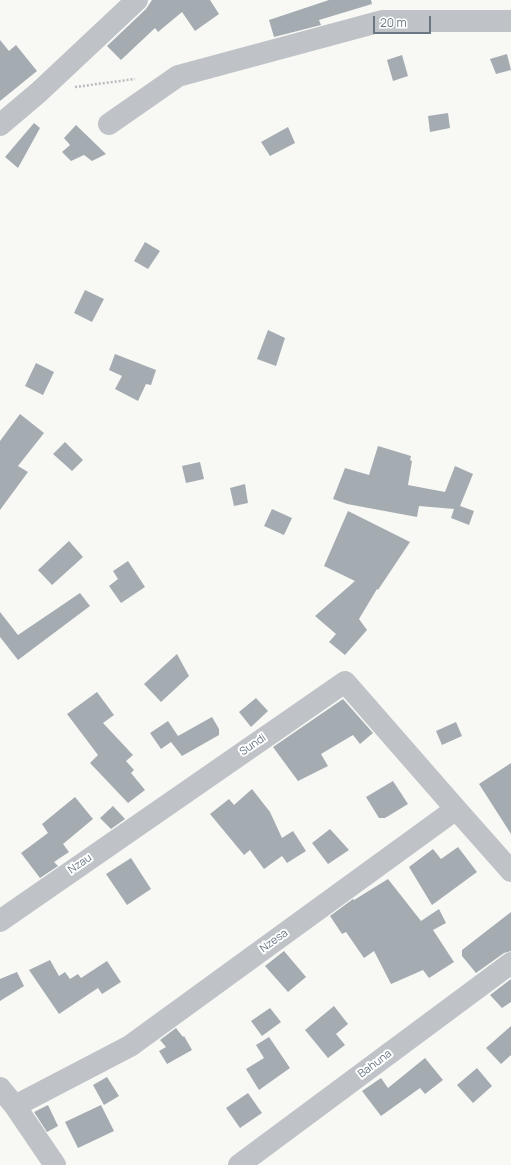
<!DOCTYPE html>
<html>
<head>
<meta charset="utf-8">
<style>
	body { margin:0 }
	#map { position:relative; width:511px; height:1165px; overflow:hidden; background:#f8f8f5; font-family:Manrope,sans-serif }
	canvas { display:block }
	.scale { position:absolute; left:373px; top:16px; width:58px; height:18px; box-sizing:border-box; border:2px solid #697684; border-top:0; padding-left:5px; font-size:12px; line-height:14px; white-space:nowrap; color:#697684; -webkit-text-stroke:3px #fff; paint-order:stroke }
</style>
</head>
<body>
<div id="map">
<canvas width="511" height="1165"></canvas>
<div class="scale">20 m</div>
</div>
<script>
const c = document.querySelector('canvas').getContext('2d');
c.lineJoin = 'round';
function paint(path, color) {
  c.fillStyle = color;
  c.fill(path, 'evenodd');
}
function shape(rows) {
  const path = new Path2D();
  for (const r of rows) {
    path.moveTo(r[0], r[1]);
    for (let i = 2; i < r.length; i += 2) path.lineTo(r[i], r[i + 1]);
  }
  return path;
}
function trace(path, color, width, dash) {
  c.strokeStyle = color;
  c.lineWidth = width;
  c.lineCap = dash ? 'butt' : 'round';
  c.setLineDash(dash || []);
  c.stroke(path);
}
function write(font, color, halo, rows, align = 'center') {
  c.font = font + ' Manrope,sans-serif';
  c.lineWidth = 4;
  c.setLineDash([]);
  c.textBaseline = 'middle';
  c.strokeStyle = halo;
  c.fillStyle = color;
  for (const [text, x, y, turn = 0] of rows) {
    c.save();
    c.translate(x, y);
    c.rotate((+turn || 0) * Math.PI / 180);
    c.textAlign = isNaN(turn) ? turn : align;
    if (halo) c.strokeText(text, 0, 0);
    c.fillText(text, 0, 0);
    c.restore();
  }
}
const building = shape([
	[152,0,210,0,219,14,195,31,182,12,158,32,155,28,121,60,107,46,146,9],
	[329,0,371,0,372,4,319,20,321,25,274,37,269,20],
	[0,40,9,51,16,45,37,71,0,101],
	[507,54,511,70,496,74,490,59],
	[402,55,408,76,393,81,387,60],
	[448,113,450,128,430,132,428,116],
	[34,123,40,128,18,168,5,157],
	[76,125,106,154,92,161,84,155,71,161,62,152,70,145,64,138],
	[288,127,295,143,270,156,261,142],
	[145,242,160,251,148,269,134,261],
	[85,290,104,299,92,322,74,313],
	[268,330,285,338,276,366,257,359],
	[115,354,156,370,151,385,146,384,138,401,115,389,122,376,109,370],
	[36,363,54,372,43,395,25,386],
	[20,414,44,433,18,466,28,472,0,510,0,441],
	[65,442,83,460,72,471,53,454],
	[378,446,411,456,410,460,412,461,408,485,445,492,455,466,473,474,460,506,474,511,469,525,451,518,454,509,419,506,417,517,347,504,333,499,345,468,369,475],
	[200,462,204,479,186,483,182,466],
	[245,484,248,503,234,506,230,488],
	[272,509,292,518,284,535,264,526],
	[348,511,410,542,378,590,377,589,359,619,367,630,345,655,329,642,336,634,315,616,355,581,324,566],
	[69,541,83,557,52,585,38,570],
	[128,561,145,587,121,603,109,586,118,579,113,571],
	[80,593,90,606,18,660,0,637,0,612,18,635],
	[177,654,189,676,161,702,144,684],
	[97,692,114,715,103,723,133,755,126,761,134,770,131,773,145,790,128,803,90,763,98,755,67,714],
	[256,698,268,711,251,727,239,712],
	[343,699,373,733,360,744,353,735,321,754,328,766,298,781,273,747],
	[212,717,219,729,219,735,182,756,171,742,161,749,150,733,168,721,178,736],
	[456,722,462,736,442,745,436,731],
	[511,763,511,834,479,784],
	[393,781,408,804,385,818,379,818,366,797],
	[252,789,270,812,282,838,293,831,306,851,287,863,282,856,264,869,250,850,244,855,210,814,229,799,234,805],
	[75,797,93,819,63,844,69,852,54,862,58,866,40,878,21,853,48,833,42,824],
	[113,806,125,819,111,829,100,818],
	[330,829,349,850,328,864,312,843],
	[458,847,477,872,432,905,409,867,433,849,441,859],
	[131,858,151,889,127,905,106,874],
	[388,879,421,921,439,909,446,923,433,930,454,962,429,978,423,970,391,984,374,951,364,958,346,932,342,934,330,916,353,899,354,900],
	[511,912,511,951,504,953,476,973,462,956,462,950],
	[284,951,306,977,288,992,265,966],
	[50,960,59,976,65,972,70,979,78,974,81,978,107,961,121,982,102,994,98,988,59,1014,29,970],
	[17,972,24,986,0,1001,0,979],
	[511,979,511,1002,502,1008,490,995],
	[334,1006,348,1024,336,1034,345,1045,328,1058,305,1030],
	[270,1008,281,1022,262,1036,251,1021],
	[511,1026,511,1055,501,1064,486,1048],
	[176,1028,183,1037,184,1036,192,1050,167,1064,159,1051,166,1047,160,1040],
	[269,1037,290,1068,259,1090,246,1069,264,1058,256,1045],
	[425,1058,443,1080,425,1094,420,1088,381,1116,362,1091,381,1078,388,1088],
	[477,1068,492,1086,473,1103,457,1085],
	[107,1077,119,1096,104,1105,93,1085],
	[248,1093,262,1113,240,1128,226,1108],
	[48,1105,58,1126,47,1132,34,1112],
	[101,1105,114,1131,78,1148,65,1122]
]);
const path = shape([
	[75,87,135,79]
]);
const minor = shape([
	[109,124,178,76,382,21,511,21],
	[0,125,39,92,137,0],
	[0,921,345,682,456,809],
	[0,1088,15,1106,55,1165],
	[15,1106,130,1046,456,809,511,871],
	[239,1165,511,963]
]);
const streetNames = [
	["Sundi",253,745,-34],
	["Nzau",80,864,-35],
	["Nzesa",274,941,-36],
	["Bahuna",375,1064,-37]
];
paint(building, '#a4acb2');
trace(path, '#babcbf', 2.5, [2, 2]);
trace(minor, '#bfc3c7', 22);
write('11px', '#697684', '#fff', streetNames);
</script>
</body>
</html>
